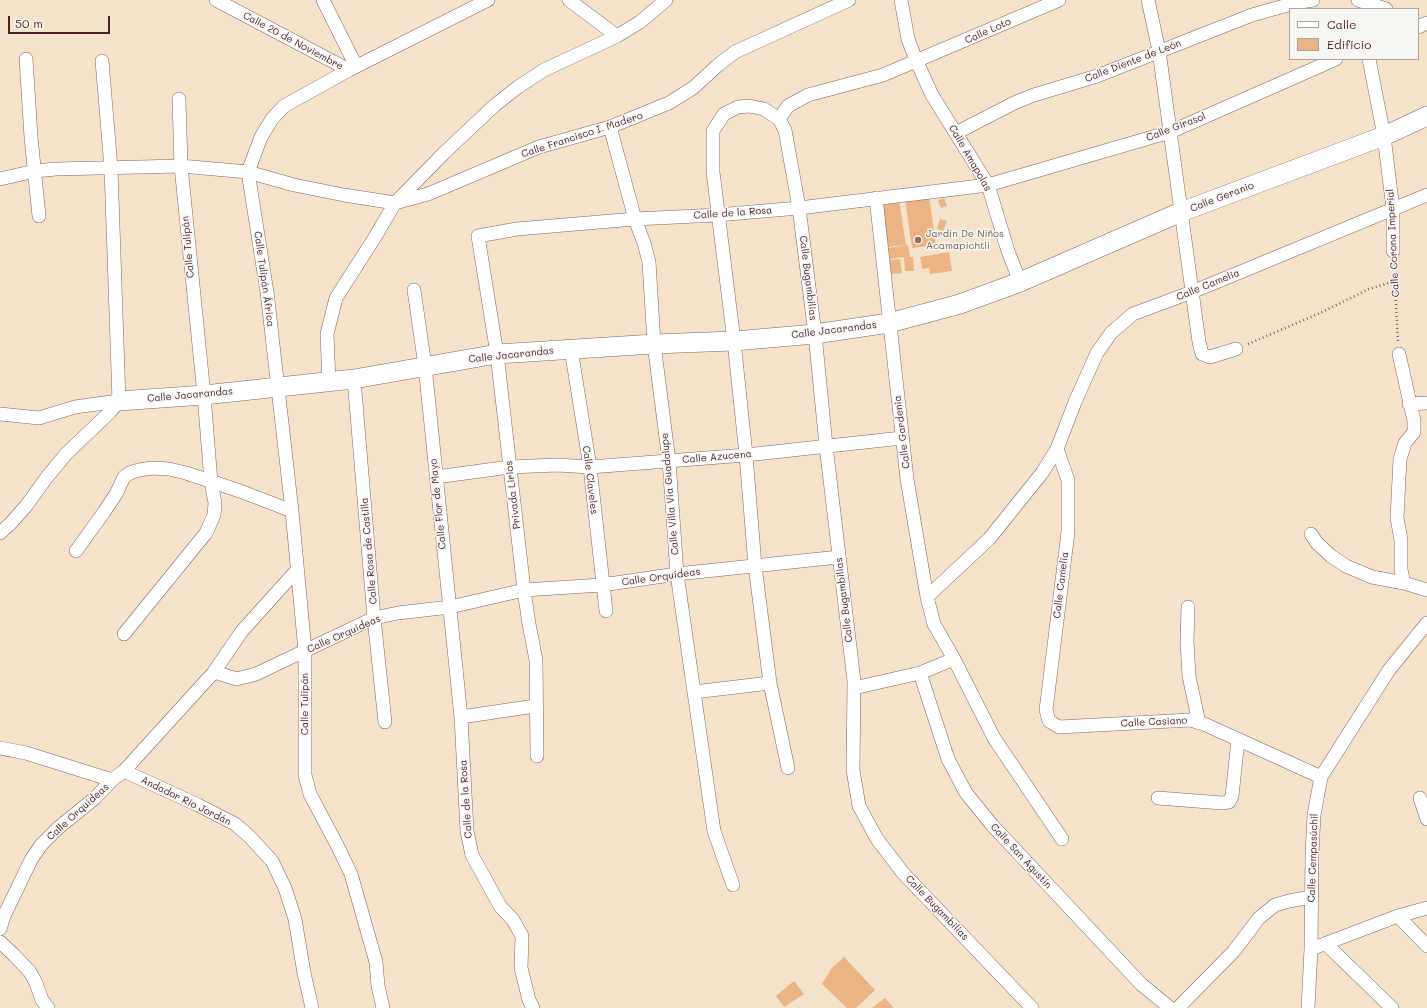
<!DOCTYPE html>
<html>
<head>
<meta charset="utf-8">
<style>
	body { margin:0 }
	#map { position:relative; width:1427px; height:1008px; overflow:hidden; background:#f4e2ca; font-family:Mali,sans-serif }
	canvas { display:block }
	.legend { position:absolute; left:1289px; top:8px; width:130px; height:52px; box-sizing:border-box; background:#f6f6f2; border:1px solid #b1a0a2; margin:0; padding:5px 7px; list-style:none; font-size:12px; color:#4a1f2b }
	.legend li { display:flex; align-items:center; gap:8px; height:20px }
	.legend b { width:20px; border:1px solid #b1a0a2 }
	.scale { position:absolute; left:8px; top:16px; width:102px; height:18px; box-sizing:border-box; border:2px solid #4a1f2b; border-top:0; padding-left:5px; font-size:12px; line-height:14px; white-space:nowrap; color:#4a1f2b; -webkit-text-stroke:3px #f6f6f2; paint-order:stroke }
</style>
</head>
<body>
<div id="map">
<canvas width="1427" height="1008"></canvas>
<ul class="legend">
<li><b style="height:5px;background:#fff"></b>Calle</li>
<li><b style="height:11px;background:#ebb485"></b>Edificio</li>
</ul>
<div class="scale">50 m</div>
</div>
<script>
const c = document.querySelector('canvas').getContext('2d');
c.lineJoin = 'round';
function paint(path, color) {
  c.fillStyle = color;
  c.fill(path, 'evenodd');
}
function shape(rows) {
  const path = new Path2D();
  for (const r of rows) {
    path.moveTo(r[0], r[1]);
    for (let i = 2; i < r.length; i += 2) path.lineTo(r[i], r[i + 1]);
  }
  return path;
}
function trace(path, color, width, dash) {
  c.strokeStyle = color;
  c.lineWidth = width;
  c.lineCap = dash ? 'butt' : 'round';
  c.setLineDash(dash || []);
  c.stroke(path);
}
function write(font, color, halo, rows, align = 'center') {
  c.font = font + ' Mali,sans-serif';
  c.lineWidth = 3;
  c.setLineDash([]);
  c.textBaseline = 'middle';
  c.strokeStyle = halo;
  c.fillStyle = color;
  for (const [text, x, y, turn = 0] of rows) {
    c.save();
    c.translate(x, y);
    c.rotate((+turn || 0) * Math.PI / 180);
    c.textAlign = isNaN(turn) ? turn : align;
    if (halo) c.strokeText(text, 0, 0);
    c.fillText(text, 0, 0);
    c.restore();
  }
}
const building = shape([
	[929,196,936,245,912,248,905,199],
	[944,198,947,206,941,208,938,200],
	[899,200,906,245,888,247,882,203],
	[940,219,947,221,943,231,937,229],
	[908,245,910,257,913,257,914,271,905,271,904,257,890,259,888,248],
	[949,252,952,271,930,274,929,268,922,269,920,257],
	[900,259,902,273,890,274,888,260],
	[844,957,875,990,856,1008,847,1008,822,984,831,969],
	[794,981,804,994,784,1007,776,996],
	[885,998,894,1008,872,1008]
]);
const path = shape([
	[1394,264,1398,343],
	[1248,344,1318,314,1369,289,1395,281]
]);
const street = shape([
	[216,0,349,70],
	[323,0,356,66],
	[569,0,617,36],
	[901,0,908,39,916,60,932,95,988,185,1008,251,1020,282],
	[1148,0,1159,51,1199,342,1202,354,1210,357,1236,349],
	[1358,0,1386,9],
	[1418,27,1427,23],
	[26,59,31,137,39,216],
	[1369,59,1384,136,1393,209,1393,251],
	[779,119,788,106,808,95,883,75,1059,0],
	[610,127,635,219,644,243,649,262,654,344,669,461,677,574,714,831,733,885],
	[956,133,1014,103,1034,95,1097,76,1252,15,1295,3,1313,0],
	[0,179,35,171,56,169,181,166,248,172,294,185,344,195,395,203,428,194,539,147,610,127,669,103,693,88,717,66,735,52,849,0],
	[876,198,907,479,927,597,934,624,954,659,994,738,1062,839],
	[414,290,425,366,461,717,467,831,472,855,500,906,513,920,522,936,521,968,529,1000,533,1008],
	[571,349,590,467,606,611],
	[1399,354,1414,421,1414,432,1405,443,1400,459,1397,518,1401,540,1401,570,1404,583],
	[354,379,374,618,385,722],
	[329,382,327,334,336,298,375,237,395,203,444,153,495,105,518,87,544,70,617,36,640,22,666,0],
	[1409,404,1427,403],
	[0,414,39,418,75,407,119,401],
	[1057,449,1068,480,1068,532,1046,710,1049,721,1059,727,1190,720,1204,724,1321,777],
	[436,477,510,467,557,465,590,467,746,455,902,438],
	[0,533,10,524,26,506,47,477,66,454,110,412,119,401,111,168,102,61],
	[1311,534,1317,543,1331,556,1346,566,1372,577,1404,583,1427,590],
	[76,551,104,512,116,494,124,477,130,473,139,470,152,468,169,469,186,473,240,491,292,511],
	[927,597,989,539,1042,473,1057,449,1075,402,1097,353,1111,333,1133,314,1192,292,1427,195],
	[1188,607,1187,642,1189,676,1199,723],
	[124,634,206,533,214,515,215,503,211,482,204,395,181,166,179,99],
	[214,672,242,631,297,570],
	[920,673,948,759,966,793,992,825,1141,984,1170,1008],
	[854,688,920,673,954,659],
	[694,692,770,683],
	[461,717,535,706],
	[0,748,26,753,112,780],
	[537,756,536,660,529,624,524,590,497,354,478,236,517,229,635,219,717,215,799,208,988,185,1170,132,1336,59],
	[788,768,770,683,755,566,746,455,734,341,713,172,713,131,724,114,738,107,749,106,764,109,779,119,785,130,799,208,815,334,826,446,854,681,853,770,859,806,877,839,903,873,1032,1008],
	[124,771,198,805,235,824,250,837,272,861,285,888,295,919,304,973,312,1008],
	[1158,798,1222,803,1229,802,1232,796,1238,740],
	[1420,798,1427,819],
	[1398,916,1427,946],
	[0,929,4,916,31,860,41,845,58,828,95,798,112,780,124,771,214,672,237,679,256,674,374,618,398,613,450,607,524,590,602,585,677,574,839,557],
	[0,942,14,955,30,972,36,983,42,1000,48,1008],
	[1326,944,1392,1008],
	[1311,949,1398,916,1427,908],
	[383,1008,378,986,376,962,351,874,337,845,310,794,305,775,305,651,292,511,267,292,248,172,261,137,272,119,284,106,349,70,488,0],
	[1178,1008,1234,951,1259,918,1275,905,1289,901,1311,897],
	[1308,1008,1311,949,1312,854,1314,815,1321,777,1389,670,1427,623]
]);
const secondary = shape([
	[119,401,204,395,354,379,497,354,654,344,734,341,815,334,889,323,960,304,1020,282,1181,212,1384,136,1427,116]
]);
const markers = [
	[918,240,4,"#8d6e63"]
];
const streetNames = [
	["Calle Loto",988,31,-24],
	["Calle 20 de Noviembre",293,41,28],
	["Calle Diente de León",1133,61,-21],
	["Calle Girasol",1176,127,-21],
	["Calle Francisco I. Madero",582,135,-18],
	["Calle Amapolas",970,158,60],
	["Calle Geranio",1222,197,-21],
	["Calle de la Rosa",733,213,-4],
	["Calle Corona Imperial",1393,243,-93],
	["Calle Tulipán",188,247,-95],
	["Calle Bugambilias",808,278,83],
	["Calle Tulipán África",264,279,82],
	["Calle Camelia",1208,285,-22],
	["Calle Jacarandas",834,330,-7],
	["Calle Jacarandas",511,355,-6],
	["Calle Jacarandas",190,395,-5],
	["Calle Gardenia",902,432,-97],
	["Calle Azucena",717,457,-5],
	["Calle Claveles",590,480,83],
	["Calle Villa Vía Guadalupe",670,494,-95],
	["Privada Lirios",513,495,-97],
	["Calle Flor de Mayo",438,504,-96],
	["Calle Rosa de Castilla",369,551,-95],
	["Calle Orquídeas",661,577,-8],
	["Calle Camelia",1061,585,-83],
	["Calle Bugambilias",844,600,-97],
	["Calle Orquídeas",344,634,-24],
	["Calle Tulipán",305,704,-90],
	["Calle Casiano",1154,722,-3],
	["Calle de la Rosa",466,799,-94],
	["Andador Río Jordán",186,801,26],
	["Calle Orquídeas",78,812,-42],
	["Calle San Agustín",1021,856,47],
	["Calle Cempasúchil",1313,858,-88],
	["Calle Bugambilias",937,908,46]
];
const educationNames = [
	["Jardin De Niños",926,234],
	["Acamapichtli",926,246]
];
paint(building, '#ebb485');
trace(street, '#866363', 14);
trace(secondary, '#866363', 20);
trace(path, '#866363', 2.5, [1, 3]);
trace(street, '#fff', 13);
trace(secondary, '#fff', 19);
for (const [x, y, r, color] of markers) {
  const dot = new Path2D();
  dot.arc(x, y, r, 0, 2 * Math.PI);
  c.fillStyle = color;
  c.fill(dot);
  trace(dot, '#f6f6f2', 1.5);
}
write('10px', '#4a1f2b', '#f6f6f2', streetNames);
write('10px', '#785e54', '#f6f6f2', educationNames, 'left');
</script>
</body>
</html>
